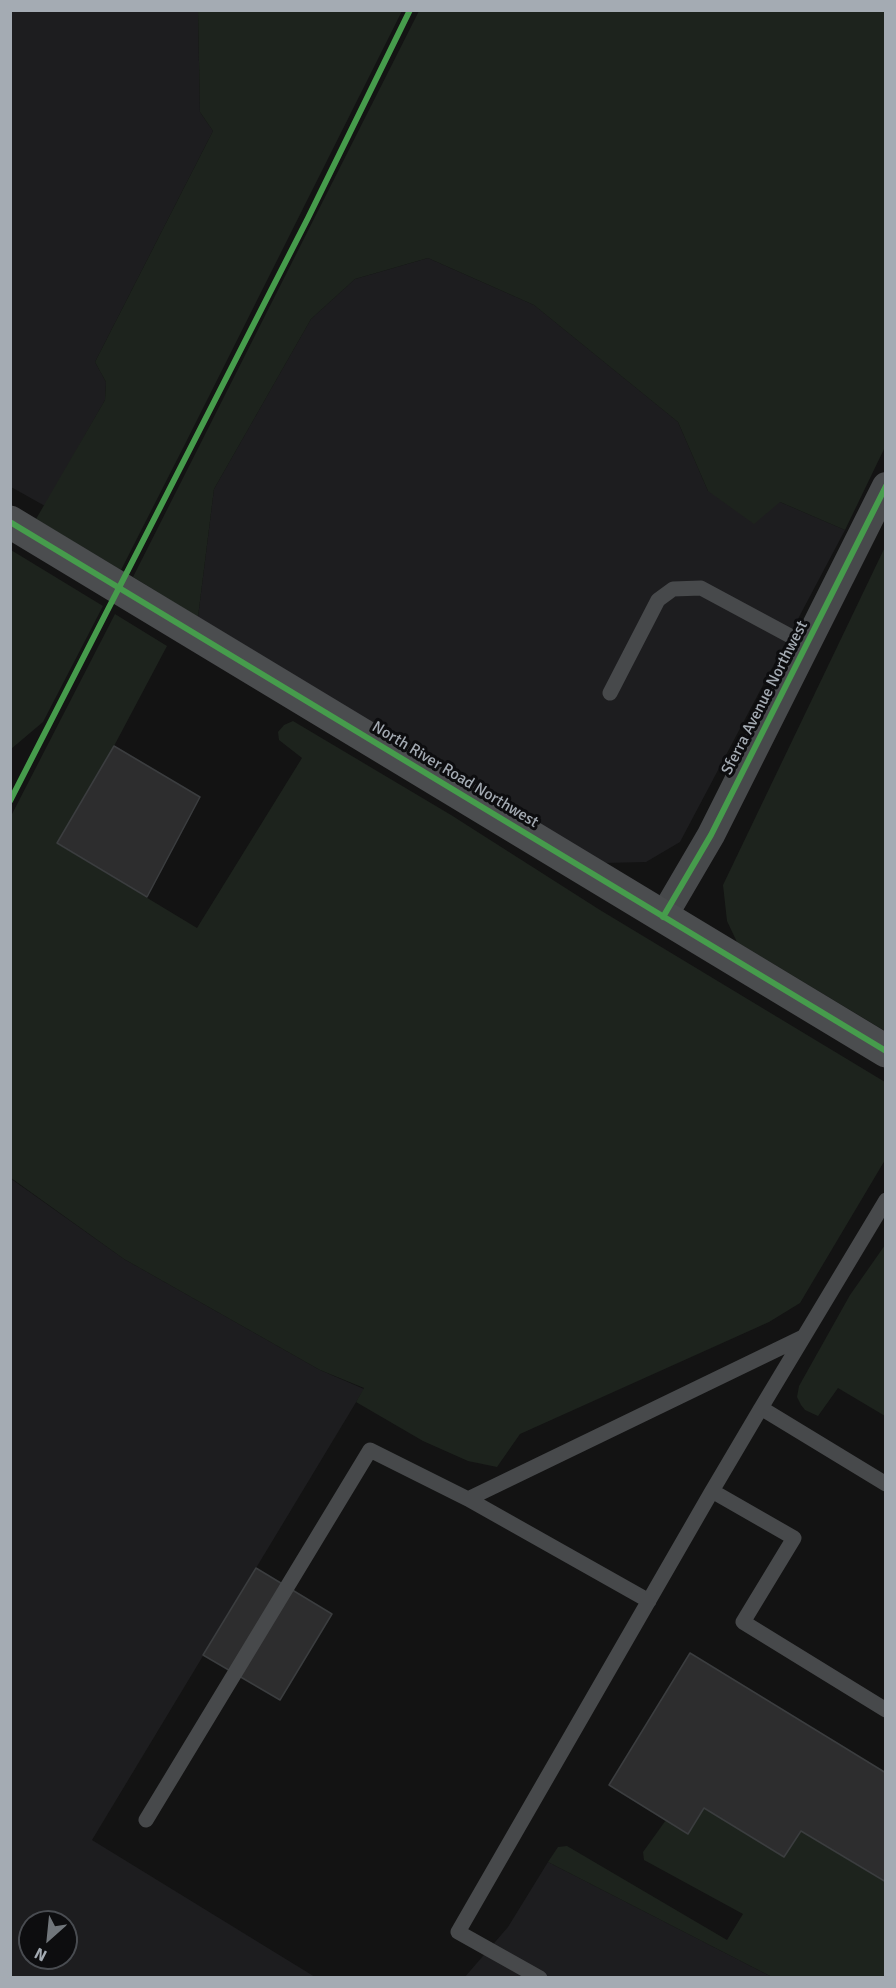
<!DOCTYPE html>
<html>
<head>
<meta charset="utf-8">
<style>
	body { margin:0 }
	#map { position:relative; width:896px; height:1988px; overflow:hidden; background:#131313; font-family:Signika,sans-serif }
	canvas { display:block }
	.frame { position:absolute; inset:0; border:12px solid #a4abb3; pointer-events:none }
	.north { position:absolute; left:18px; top:1910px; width:60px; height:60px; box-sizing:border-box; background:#0d0d0f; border:2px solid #494c51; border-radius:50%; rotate:207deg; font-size:16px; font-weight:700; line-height:24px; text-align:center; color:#a4abb3 }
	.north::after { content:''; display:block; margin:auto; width:21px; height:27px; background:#71767b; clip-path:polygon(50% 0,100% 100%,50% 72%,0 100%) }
</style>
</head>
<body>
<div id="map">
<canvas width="896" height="1988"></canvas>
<div class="frame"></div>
<div class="north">N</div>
</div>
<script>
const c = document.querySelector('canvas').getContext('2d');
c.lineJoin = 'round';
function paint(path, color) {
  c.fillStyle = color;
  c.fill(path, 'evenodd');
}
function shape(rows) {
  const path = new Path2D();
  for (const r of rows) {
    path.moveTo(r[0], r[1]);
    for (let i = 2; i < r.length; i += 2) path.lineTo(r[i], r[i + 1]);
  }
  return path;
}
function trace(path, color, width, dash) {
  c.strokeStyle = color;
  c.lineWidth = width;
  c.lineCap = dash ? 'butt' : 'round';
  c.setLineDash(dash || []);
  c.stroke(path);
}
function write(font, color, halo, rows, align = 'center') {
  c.font = font + ' Signika,sans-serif';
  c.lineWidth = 6;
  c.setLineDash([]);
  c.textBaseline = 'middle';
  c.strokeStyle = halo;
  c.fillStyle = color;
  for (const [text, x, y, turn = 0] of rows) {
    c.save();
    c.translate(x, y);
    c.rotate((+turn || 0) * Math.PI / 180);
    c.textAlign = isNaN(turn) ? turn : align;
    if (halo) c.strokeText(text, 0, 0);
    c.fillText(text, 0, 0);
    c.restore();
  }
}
const built = shape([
	[11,11,198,11,200,112,213,131,95,362,106,382,105,400,45,506,11,487],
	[428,258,534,305,678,422,708,491,780,502,845,530,680,842,646,862,604,863,198,617,214,489,311,319,355,279],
	[10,1178,124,1259,320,1370,364,1389,92,1840,315,1977,11,1977],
	[30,1922,66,1922,66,1958,30,1958],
	[548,1862,772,1977,464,1978,508,1927]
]);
const green = shape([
	[198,11,402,11,183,448,121,570,36,519,105,400,106,382,95,362,213,131,200,112],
	[419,11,885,11,885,447,845,530,780,502,754,524,708,491,678,422,534,305,428,258,355,279,311,319,214,489,198,617,133,577],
	[885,547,885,1031,737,942,727,921,723,885],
	[11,550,103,606,43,722,11,749],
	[115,614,167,646,114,746,58,844,197,928,302,758,279,740,278,732,284,725,293,721,451,815,600,910,885,1082,885,1160,800,1303,769,1322,520,1434,497,1467,468,1461,423,1441,356,1402,364,1388,320,1370,124,1259,11,1178,11,816],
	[885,1245,885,1416,838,1388,818,1416,805,1410,801,1405,797,1397,799,1386,850,1295],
	[704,1808,784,1857,801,1831,885,1882,885,1977,772,1977,548,1862,558,1847,567,1846,727,1940,743,1914,644,1860,643,1852,666,1820,688,1834]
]);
const building = shape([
	[114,746,200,797,147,897,57,843,114,746],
	[256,1568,332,1614,280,1700,203,1655,256,1568],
	[690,1653,886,1773,886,1882,801,1831,784,1857,704,1808,688,1834,609,1785,690,1653]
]);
const lane = shape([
	[610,693,658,600,673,589,701,588,807,645],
	[886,1200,761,1408,886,1484],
	[712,1491,761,1408],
	[468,1499,649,1601],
	[146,1820,370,1450,468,1499,803,1337],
	[540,1978,458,1932,712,1491,794,1538,743,1622,886,1710]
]);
const street = shape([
	[663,917,711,835,886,486]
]);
const secondary = shape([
	[10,522,886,1051]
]);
const cycleway = shape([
	[10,522,886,1051],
	[10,801,308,218,410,10],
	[663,917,711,835,886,486]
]);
const streetNames = [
	["Sferra Avenue Northwest",765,698,-63],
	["North River Road Northwest",455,775,31]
];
paint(built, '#1d1d1f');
paint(green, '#1d231d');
paint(building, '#2d2d2e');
trace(building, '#3b3d3f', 1.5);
trace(lane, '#47494b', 15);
trace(street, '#47494b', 28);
trace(secondary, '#4b4d4f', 33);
trace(cycleway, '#469c4c', 6);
write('16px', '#a4abb3', '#0d0d0f', streetNames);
</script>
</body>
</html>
